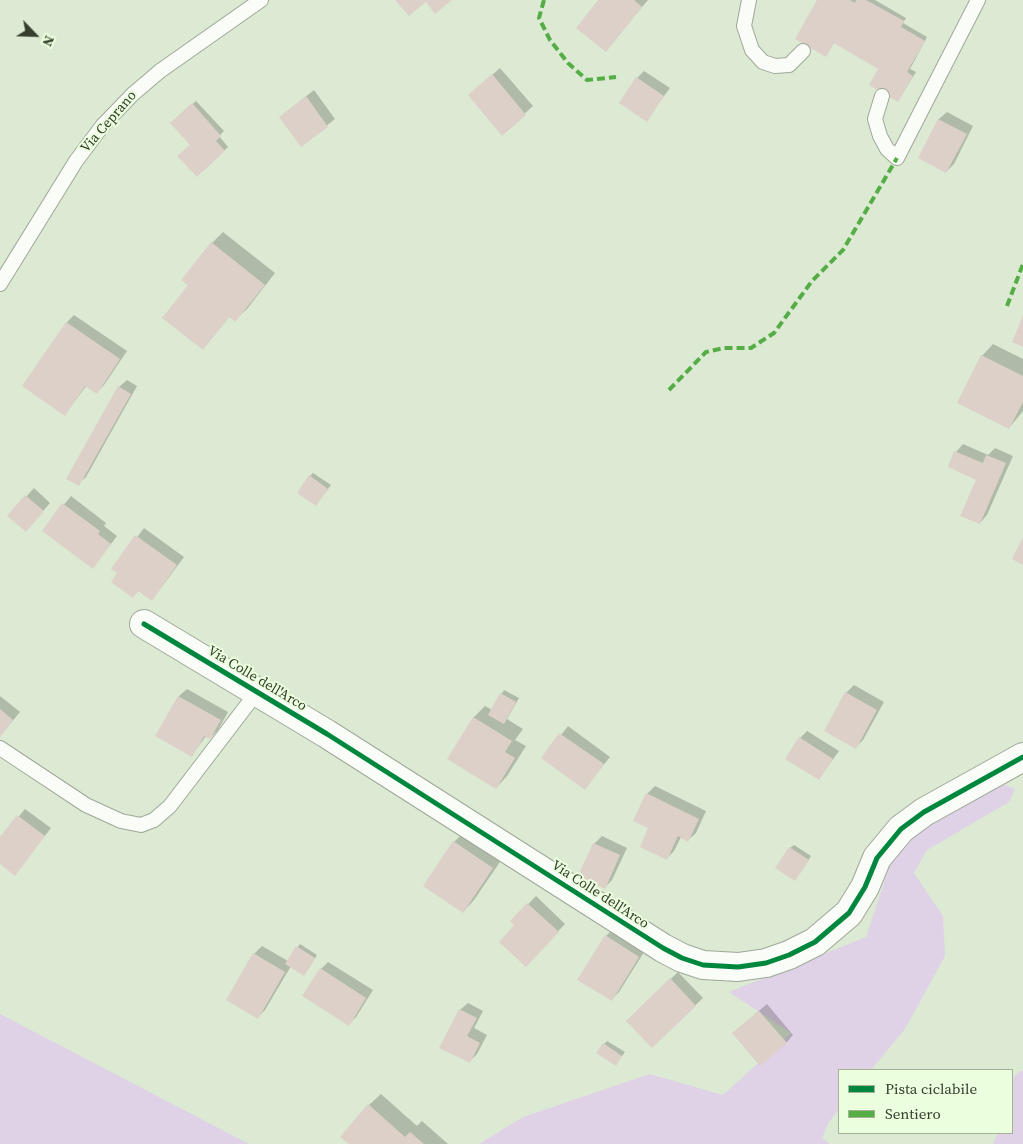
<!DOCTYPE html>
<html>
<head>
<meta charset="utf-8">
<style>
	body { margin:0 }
	#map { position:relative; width:1023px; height:1144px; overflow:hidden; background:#dce9d3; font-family:"Source Serif 4",serif }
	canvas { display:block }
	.legend { position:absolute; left:838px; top:1069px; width:175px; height:65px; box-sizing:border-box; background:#ebfedd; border:1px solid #a3b297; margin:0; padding:6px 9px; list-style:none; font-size:15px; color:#363f2f }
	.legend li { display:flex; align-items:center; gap:10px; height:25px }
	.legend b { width:25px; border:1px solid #a3b297 }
	.north { position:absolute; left:10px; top:10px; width:50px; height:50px; -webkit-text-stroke:4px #ebfedd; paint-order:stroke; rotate:114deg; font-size:14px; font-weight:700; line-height:20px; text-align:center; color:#363f2f }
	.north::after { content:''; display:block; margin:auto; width:18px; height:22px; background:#363f2f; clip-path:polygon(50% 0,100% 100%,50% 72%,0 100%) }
</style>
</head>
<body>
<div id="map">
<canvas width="1023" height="1144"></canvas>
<ul class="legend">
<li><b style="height:6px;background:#00873e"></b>Pista ciclabile</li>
<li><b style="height:6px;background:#55ad45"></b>Sentiero</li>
</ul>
<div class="north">N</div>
</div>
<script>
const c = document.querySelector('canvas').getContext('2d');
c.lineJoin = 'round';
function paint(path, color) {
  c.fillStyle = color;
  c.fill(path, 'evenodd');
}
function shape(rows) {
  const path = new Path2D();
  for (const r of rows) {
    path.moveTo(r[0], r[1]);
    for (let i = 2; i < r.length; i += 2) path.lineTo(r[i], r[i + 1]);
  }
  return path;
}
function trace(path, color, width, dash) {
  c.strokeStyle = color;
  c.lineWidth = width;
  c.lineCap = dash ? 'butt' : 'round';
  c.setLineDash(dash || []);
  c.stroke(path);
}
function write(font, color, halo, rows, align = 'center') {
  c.font = font + ' "Source Serif 4",serif';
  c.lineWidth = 4;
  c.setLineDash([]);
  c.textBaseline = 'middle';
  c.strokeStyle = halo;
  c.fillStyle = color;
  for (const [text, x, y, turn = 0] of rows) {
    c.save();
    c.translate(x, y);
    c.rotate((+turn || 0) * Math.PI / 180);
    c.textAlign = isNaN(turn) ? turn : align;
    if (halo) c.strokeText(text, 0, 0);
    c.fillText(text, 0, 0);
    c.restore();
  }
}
const green = shape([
	[1002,784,1015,789,1009,802,927,850,914,873,943,916,945,956,905,1029,871,1070,839,1070,839,1109,829,1122,822,1138,830,1144,479,1144,523,1117,650,1074,723,1095,791,1033,729,992,866,937,896,847,929,824],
	[0,1014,249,1144,0,1144],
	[1020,1071,1023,1071,1023,1144,993,1144,998,1133,1012,1133,1012,1079]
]);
const shadow = shape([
	[600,0,648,0,606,50],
	[819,0,875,0,906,18,903,23,927,37,910,69,916,72,898,101,880,68],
	[500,68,533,106,502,134,477,88],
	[644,71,670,88,646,120,637,78],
	[314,90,335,119,301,146,280,117],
	[196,101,224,131,219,136,228,147,197,175,191,145,172,123],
	[947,112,973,126,954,164,946,172,919,158,939,119],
	[223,232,275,273,247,309,235,320,230,316,203,349,212,243],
	[74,315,127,351,104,385,97,392,87,385,65,414,67,322],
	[993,344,1023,359,1023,411,1009,428,982,356],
	[127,380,137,386,86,477,78,484,119,387],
	[963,444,988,455,995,448,1013,456,987,515,980,523,978,479,956,452],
	[313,473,331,485,316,505,310,476],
	[34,488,50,503,33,523,9,516],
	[71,496,106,523,104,526,117,536,93,567,43,530],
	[144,528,184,557,152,600,139,590,133,596,119,573,113,569],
	[854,685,884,702,863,740,856,747,846,693],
	[187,689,228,712,218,730,210,738,206,736,191,756,157,736,179,696],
	[504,690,519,698,507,719,523,729,515,740,526,746,507,776,496,788,449,759,474,717,485,706,492,710],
	[0,696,20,712,0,736],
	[568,726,610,757,585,788,543,758],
	[807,731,839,751,819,779,800,738],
	[655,786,706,811,696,833,688,840,681,837,674,851,667,858,650,828,647,794],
	[25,809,51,828,15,874,0,863,0,839],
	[465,831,504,856,474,900,463,912,454,842],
	[602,836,627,848,612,880,605,887,594,844],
	[794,845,811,856,798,876,790,848],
	[536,896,565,924,533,958,516,925,512,921],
	[613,929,646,949,619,992,611,1000,606,936],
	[300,944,317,955,307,971,291,966,265,1010,258,1017,254,954,262,946,288,961],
	[328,962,373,990,356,1017,349,1024,321,969],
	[678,972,703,998,652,1047,627,1021],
	[468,1003,483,1011,474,1028,487,1035,477,1054,469,1062,460,1010],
	[767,1004,793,1035,786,1043,741,1026],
	[607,1041,625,1052,616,1064,604,1044],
	[381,1094,417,1126,422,1121,448,1144,350,1144,369,1105]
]);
const building = shape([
	[395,0,452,0,435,14,426,2,409,16],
	[598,0,634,0,642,7,606,52,576,28],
	[817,0,850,0,855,3,856,0,866,0,904,21,901,27,925,41,907,72,913,76,898,102,869,85,878,69,834,43,826,57,795,39],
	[492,74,526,115,502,136,468,95],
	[636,77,664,96,647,122,619,103],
	[306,96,328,127,301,147,279,117],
	[192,103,221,136,216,141,225,151,197,177,177,156,190,145,170,123],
	[938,119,967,134,946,173,918,158],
	[211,242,265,285,235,322,229,317,203,350,162,318,188,285,181,280],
	[1023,315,1023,347,1012,342],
	[66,322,120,359,97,394,85,386,65,416,22,386],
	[981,355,1023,376,1023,402,1009,429,957,403],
	[118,386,131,394,79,486,66,479],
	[954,451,983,463,986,455,1006,463,980,524,960,516,976,480,948,467],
	[309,475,328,489,316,506,297,493],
	[25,495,44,511,26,532,7,516],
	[62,503,100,531,98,534,111,544,93,569,42,531],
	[135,535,177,565,152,601,138,591,133,598,111,582,117,573,111,569],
	[1023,537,1023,565,1012,559],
	[845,692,877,710,856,749,824,731],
	[500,693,516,702,504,724,488,715],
	[178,696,221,720,210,739,204,736,192,757,155,736],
	[0,709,13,720,0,737],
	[473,717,512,741,505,752,515,758,496,789,447,759],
	[559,733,604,764,585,790,541,758],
	[799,737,833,759,819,780,785,759],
	[646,793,699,819,688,842,678,836,667,860,640,847,648,828,633,821],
	[17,815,45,836,15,876,0,864,0,837],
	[453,841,493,868,463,913,423,886],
	[593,843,620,855,605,889,578,876],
	[789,847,809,860,795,881,775,868],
	[527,903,559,932,526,967,499,942,514,925,510,921],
	[605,935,639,957,612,1001,577,980],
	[296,946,315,958,304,976,285,964],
	[253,953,285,972,258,1019,226,1000],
	[320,968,366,998,349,1026,302,996],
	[670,978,696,1006,652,1048,626,1021],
	[459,1009,477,1018,467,1036,480,1043,470,1063,439,1048],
	[759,1011,787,1043,760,1066,732,1033],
	[603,1043,622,1056,616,1066,596,1053],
	[368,1104,405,1137,410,1132,424,1144,349,1144,340,1137]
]);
const lane = shape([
	[749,0,744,26,752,50,763,62,775,66,789,65,803,51],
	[882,96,875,119,880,136,887,149,897,158,978,0],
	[0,284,76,161,103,125,133,94,160,71,261,0],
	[0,748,86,805,121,821,141,825,154,820,170,806,257,692]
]);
const street = shape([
	[144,624,327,734,663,948,682,958,703,965,738,967,766,963,789,955,815,942,849,913,865,887,877,858,901,829,924,812,1023,757]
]);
const quiet = shape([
	[544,0,539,18,550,40,568,63,587,80,616,77],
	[1007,306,1023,264],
	[669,390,706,352,724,348,751,348,774,333,812,281,843,250,897,158]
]);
const cycleway = shape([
	[144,624,327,734,663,948,682,958,703,965,738,967,766,963,789,955,815,942,849,913,865,887,877,858,901,829,924,812,1023,757]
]);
const streetNames = [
	["Via Ceprano",109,122,-49],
	["Via Colle dell'Arco",257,679,31],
	["Via Colle dell'Arco",600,895,33]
];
paint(green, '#dfd2e7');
paint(shadow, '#0003');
paint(building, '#ddd0c9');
trace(lane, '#9ea898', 16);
trace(street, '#9ea898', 30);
trace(lane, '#fafcf8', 14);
trace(street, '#fafcf8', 28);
trace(quiet, '#55ad45', 4, [8, 4]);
trace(cycleway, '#00873e', 5);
write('14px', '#363f2f', '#ebfedd', streetNames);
</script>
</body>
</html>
